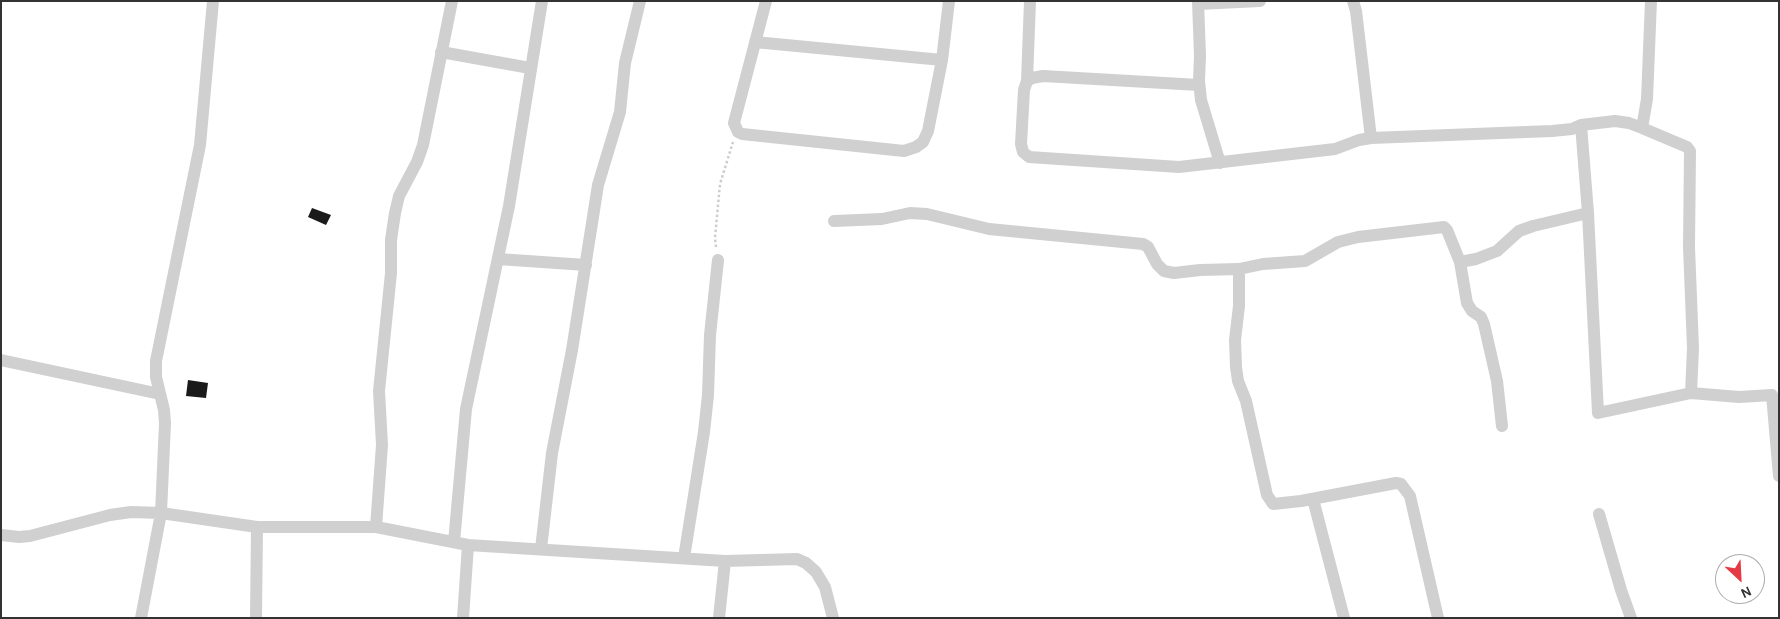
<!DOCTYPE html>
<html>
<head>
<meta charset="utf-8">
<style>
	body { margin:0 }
	#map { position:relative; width:1780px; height:619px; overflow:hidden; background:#fff; font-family:Karla,sans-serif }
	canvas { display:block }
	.frame { position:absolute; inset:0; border:2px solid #333; pointer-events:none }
	.north { position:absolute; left:1715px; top:554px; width:50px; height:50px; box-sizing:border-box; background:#fff; border:1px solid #adadad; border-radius:50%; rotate:155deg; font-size:14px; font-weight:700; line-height:20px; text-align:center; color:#333 }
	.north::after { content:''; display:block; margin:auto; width:18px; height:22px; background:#e63946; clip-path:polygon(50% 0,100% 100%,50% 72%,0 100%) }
</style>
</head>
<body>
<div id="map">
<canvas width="1780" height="619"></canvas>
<div class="frame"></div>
<div class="north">N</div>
</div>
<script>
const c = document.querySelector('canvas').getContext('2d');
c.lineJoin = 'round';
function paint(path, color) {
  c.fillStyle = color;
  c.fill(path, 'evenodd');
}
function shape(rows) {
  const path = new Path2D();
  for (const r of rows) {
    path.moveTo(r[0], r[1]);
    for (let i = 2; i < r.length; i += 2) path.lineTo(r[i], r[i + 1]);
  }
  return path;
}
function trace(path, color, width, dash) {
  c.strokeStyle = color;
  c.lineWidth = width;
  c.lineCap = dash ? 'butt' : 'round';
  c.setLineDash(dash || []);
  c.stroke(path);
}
const building = shape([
	[312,208,331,215,326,225,308,217],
	[188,380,208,383,206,398,186,396]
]);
const path = shape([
	[716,247,715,238,720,184,733,142]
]);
const street = shape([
	[766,1,734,123,738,132,742,134,904,151,916,147,923,142,928,131,942,60,949,1],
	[1198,1,1200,56,1199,81,1201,100,1220,163],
	[1353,1,1356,11,1371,138],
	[1198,4,1260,1],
	[755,42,942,60],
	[441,52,530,68],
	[1027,81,1030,1],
	[1199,85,1043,76,1032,78,1027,81,1024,90,1021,144,1023,152,1029,157,1179,167,1335,149,1359,140,1371,138,1552,131,1572,129,1581,125,1615,121,1629,123,1642,128,1647,99,1651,1],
	[1642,128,1687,147,1690,151,1689,247,1693,348,1691,393,1739,397,1772,395,1779,476],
	[1588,213,1598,413,1691,393],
	[834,221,882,219,910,213,927,214,989,229,1143,244,1148,247,1157,264,1164,271,1174,273,1200,270,1239,269,1263,264,1305,261,1338,242,1358,237,1444,227,1447,230,1460,262,1476,259,1497,251,1519,231,1533,226,1588,213,1581,125],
	[498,259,586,265],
	[1460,262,1467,303,1472,311,1481,317,1484,324,1497,381,1502,426],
	[1239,269,1239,306,1235,340,1236,367,1238,381,1246,401,1267,495,1273,504,1301,501,1396,483,1401,484,1410,496,1438,618],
	[1,360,160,394],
	[1313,499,1344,618],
	[1599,514,1621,590,1631,618],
	[376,527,382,445,379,391,391,273,391,240,395,213,399,196,417,162,423,145,452,1],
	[1,535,19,537,30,536,110,515,131,512,161,513,257,527,376,527,468,545,725,561,797,559,806,563,816,572,825,587,833,618],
	[454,542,466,409,509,206,542,1],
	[541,549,552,453,572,350,598,185,620,112,625,63,640,1],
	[684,558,704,432,708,395,710,335,718,260],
	[141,618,161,513,165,423,164,410,156,377,156,361,200,145,213,1],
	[256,618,257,527],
	[463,618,468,545],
	[719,618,725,561]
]);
paint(building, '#1a1a1a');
trace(path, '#cdcdcd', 2.5, [2.5, 2.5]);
trace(street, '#d0d0d0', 12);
</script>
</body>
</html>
